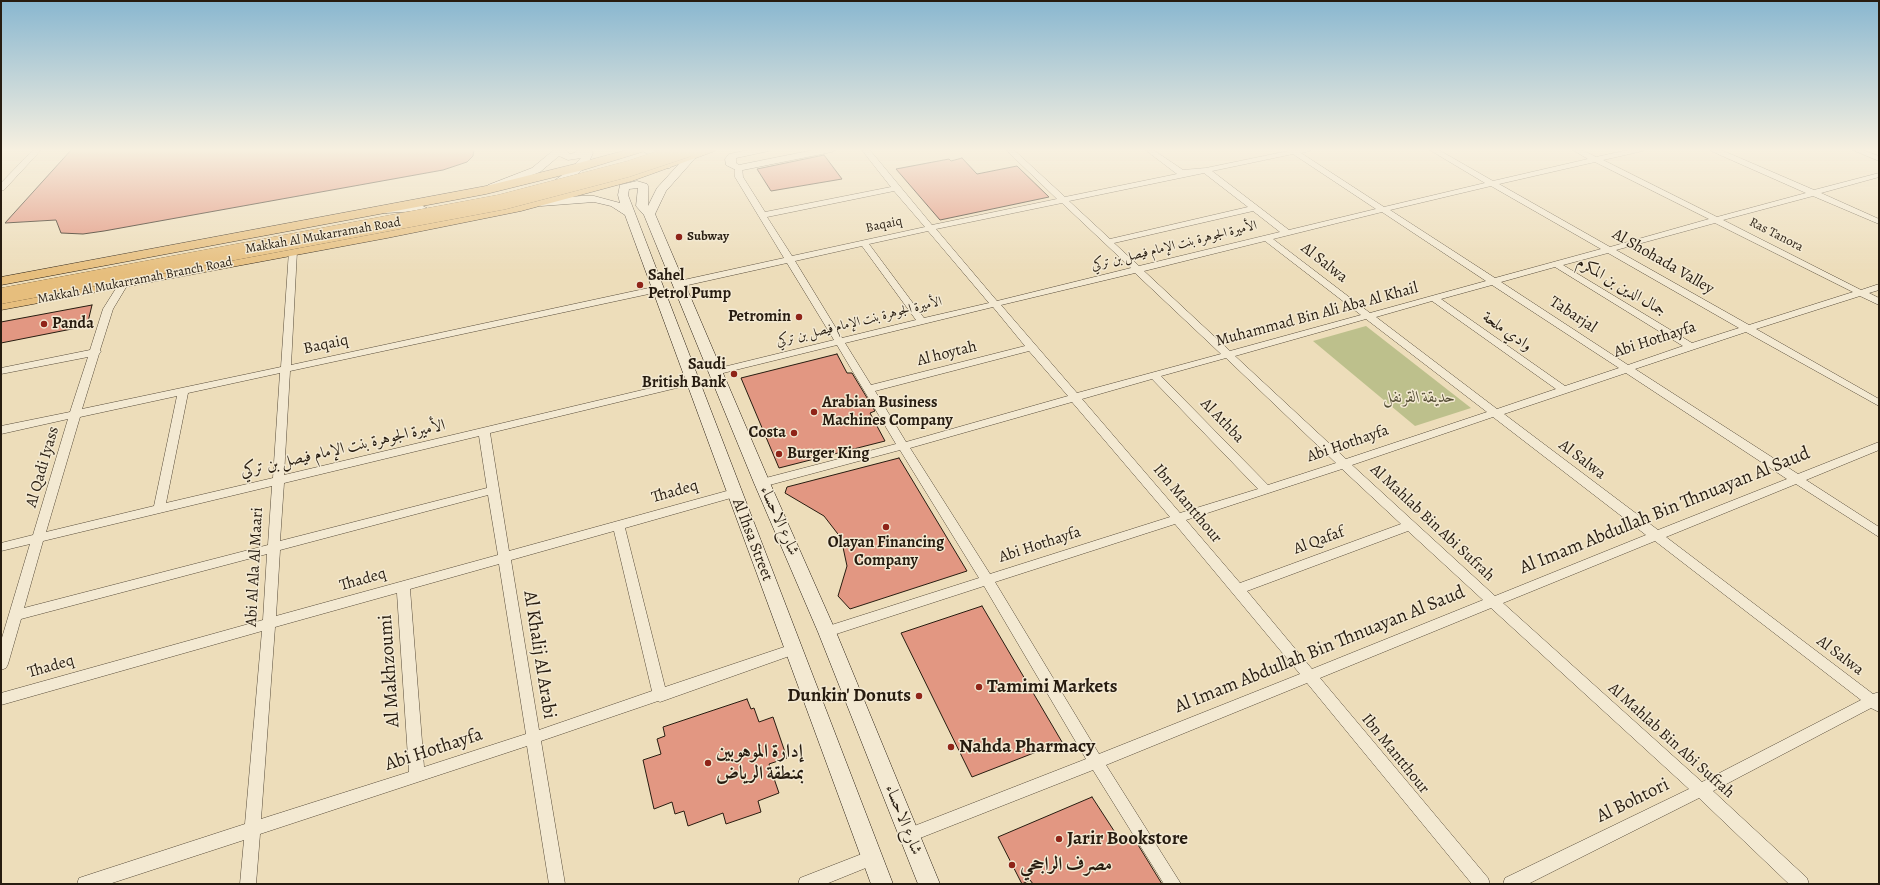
<!DOCTYPE html>
<html>
<head>
<meta charset="utf-8">
<style>
	body { margin:0 }
	#map { position:relative; width:1880px; height:885px; overflow:hidden; background:#edddba; font-family:Alegreya,serif }
	canvas { display:block }
	.frame { position:absolute; inset:0; border:2px solid #271c10; pointer-events:none }
</style>
</head>
<body>
<div id="map">
<canvas width="1880" height="885"></canvas>
<div class="frame"></div>
</div>
<script>
const c = document.querySelector('canvas').getContext('2d');
c.lineJoin = 'round';
function paint(path, color) {
  c.fillStyle = color;
  c.fill(path, 'evenodd');
}
function shape(rows) {
  const path = new Path2D();
  for (const r of rows) {
    path.moveTo(r[0], r[1]);
    for (let i = 2; i < r.length; i += 2) path.lineTo(r[i], r[i + 1]);
  }
  return path;
}
function trace(path, color, width, dash) {
  c.strokeStyle = color;
  c.lineWidth = width;
  c.lineCap = dash ? 'butt' : 'round';
  c.setLineDash(dash || []);
  c.stroke(path);
}
function write(font, color, halo, rows, align = 'center') {
  c.font = font + ' Alegreya,Amiri,serif';
  c.lineWidth = 3;
  c.setLineDash([]);
  c.textBaseline = 'middle';
  c.strokeStyle = halo;
  c.fillStyle = color;
  for (const [text, x, y, turn = 0] of rows) {
    c.save();
    c.translate(x, y);
    c.rotate((+turn || 0) * Math.PI / 180);
    c.textAlign = isNaN(turn) ? turn : align;
    if (halo) c.strokeText(text, 0, 0);
    c.fillText(text, 0, 0);
    c.restore();
  }
}
const green = shape([
	[1366,326,1471,408,1415,426,1313,341]
]);
const building = shape([
	[72,149,474,149,473,156,467,162,443,170,104,231,83,234,61,233,56,220,5,223,72,149],
	[824,155,842,179,771,191,757,169,824,155],
	[962,158,977,174,1017,166,1049,197,940,220,896,169,949,159,951,161,962,158],
	[92,305,87,326,1,343,1,322,92,305],
	[837,354,847,373,852,373,875,411,870,413,885,441,779,468,741,378,837,354],
	[899,458,967,571,850,609,838,596,847,566,841,538,824,516,785,493,787,487,899,458],
	[982,606,1062,742,972,777,901,633,982,606],
	[747,699,751,709,754,708,759,722,773,717,787,758,769,764,779,793,758,801,761,812,726,824,723,813,688,826,684,811,675,814,672,802,654,809,643,760,661,754,657,739,665,736,663,727,747,699],
	[1092,797,1120,840,1132,835,1162,884,1033,884,1030,880,1022,884,998,837,1092,797]
]);
const minor = shape([
	[34,149,42,149,4,190,1,190,1,183,34,149],
	[861,149,869,149,932,225,1057,199,1005,149,1013,149,1065,197,1177,174,1144,149,1152,149,1183,170,1206,168,1288,151,1286,149,1311,149,1310,151,1301,153,1384,207,1485,183,1428,149,1437,149,1493,181,1588,159,1571,149,1580,149,1596,157,1632,149,1644,149,1643,151,1603,160,1717,217,1806,193,1711,151,1710,149,1719,149,1814,190,1879,173,1879,177,1821,193,1879,219,1879,224,1813,196,1723,220,1861,290,1879,284,1879,290,1869,293,1879,298,1879,305,1860,296,1756,329,1879,399,1879,406,1746,332,1635,369,1798,474,1879,442,1879,450,1806,480,1879,527,1879,537,1796,484,1666,537,1873,694,1879,692,1879,712,1871,708,1713,791,1807,878,1809,884,1789,884,1699,798,1528,884,1503,884,1505,878,1689,789,1491,608,1320,678,1488,878,1490,884,1472,884,1307,683,1106,765,1181,884,1164,884,1093,770,910,842,904,840,902,835,904,830,1086,759,984,586,827,637,822,636,820,632,822,628,979,578,900,450,762,487,758,486,756,483,758,480,896,444,837,345,715,375,710,372,711,370,834,340,787,263,679,287,674,284,679,281,784,258,735,177,735,166,742,168,743,177,765,212,891,187,861,149],
	[1293,154,1376,209,1289,230,1212,171,1293,154],
	[1595,162,1709,219,1610,247,1499,184,1595,162],
	[1204,173,1248,207,1110,239,1069,201,1204,173],
	[1491,186,1601,249,1495,278,1390,210,1491,186],
	[894,191,925,227,792,256,767,217,894,191],
	[1062,203,1131,268,997,301,936,229,1062,203],
	[1253,211,1280,232,1139,266,1114,243,1253,211],
	[1382,212,1486,281,1370,313,1273,239,1382,212],
	[1715,223,1853,292,1749,325,1616,250,1715,223],
	[928,231,989,303,924,318,869,244,928,231],
	[1265,241,1361,315,1230,351,1144,271,1265,241],
	[862,246,916,320,842,338,795,261,862,246],
	[1608,253,1739,328,1692,343,1563,265,1608,253],
	[1555,267,1683,346,1628,365,1501,282,1555,267],
	[1135,273,1221,354,1077,393,1001,305,1135,273],
	[1492,285,1619,368,1565,386,1441,299,1492,285],
	[1432,301,1556,389,1497,409,1376,317,1432,301],
	[993,307,1025,346,871,385,845,343,993,307],
	[1366,319,1487,412,1346,459,1235,356,1366,319],
	[1029,351,1068,396,906,442,875,391,1029,351],
	[1226,358,1336,463,1268,485,1161,376,1226,358],
	[1626,373,1787,479,1658,530,1504,414,1626,373],
	[1152,379,1258,489,1180,513,1082,399,1152,379],
	[1072,402,1170,517,990,574,910,448,1072,402],
	[1493,417,1646,535,1495,596,1352,465,1493,417],
	[1342,469,1401,524,1240,583,1186,520,1342,469],
	[1175,524,1300,674,1099,754,995,582,1175,524],
	[1408,531,1483,600,1312,669,1247,591,1408,531],
	[1655,541,1861,700,1702,782,1503,603,1655,541],
	[1850,149,1860,149,1879,156,1879,161,1850,149],
	[293,248,297,251,291,365,658,286,663,289,658,292,290,371,284,475,693,378,698,381,693,384,490,433,509,551,734,489,738,490,740,493,738,496,625,528,665,687,793,644,798,645,800,649,798,653,660,702,658,701,541,741,565,884,549,884,527,746,260,834,256,884,240,884,244,840,109,884,77,884,79,878,85,876,245,824,262,631,1,705,1,693,263,620,267,554,21,619,8,664,6,668,1,670,1,641,30,544,1,551,1,543,33,535,68,419,1,434,1,426,70,412,88,357,1,374,1,368,90,350,103,309,120,282,123,281,128,284,113,309,100,350,101,352,99,354,82,409,281,367,289,251,293,248],
	[280,373,273,478,166,503,188,393,280,373],
	[177,396,154,506,46,532,80,417,177,396],
	[479,436,487,488,280,541,284,483,479,436],
	[272,486,268,545,24,608,43,541,272,486],
	[488,495,498,555,276,616,280,550,488,495],
	[614,531,652,691,539,730,511,560,614,531],
	[499,564,526,734,424,767,410,589,499,564],
	[397,593,409,772,261,819,275,627,397,593],
	[872,850,878,853,880,858,878,863,826,884,798,884,800,878,872,850]
]);
const secondary = shape([
	[555,149,565,149,570,154,574,153,579,149,591,149,593,153,588,164,579,173,554,189,550,190,545,187,571,169,581,158,568,160,559,156,540,172,496,189,492,190,487,187,488,185,532,168,555,149],
	[638,149,651,149,660,152,671,166,670,168,662,168,652,156,638,149],
	[752,149,770,149,769,151,736,158,736,163,739,165,818,149,837,149,832,152,738,171,726,165,725,159,729,154,752,149],
	[693,152,698,155,666,191,655,214,770,483,836,632,940,884,918,884,818,632,754,483,644,215,636,206,638,188,629,189,628,195,893,884,871,884,625,215,611,206,594,202,541,206,535,203,541,200,581,196,594,196,620,203,618,195,620,185,637,181,647,184,648,186,648,206,657,188,689,153,693,152],
	[421,205,436,213,428,224,424,225,418,222,424,214,419,211,386,213,380,210,386,207,421,205]
]);
const primary = shape([
	[630,149,647,149,645,151,583,170,486,194,1,285,1,277,486,186,575,164,630,149],
	[701,149,717,149,715,151,632,181,521,211,387,238,1,310,1,302,387,230,520,203,624,175,701,149]
]);
const motorwayBridge = shape([
	[1,296,502,202,628,169,688,149]
]);
const markers = [
	[679,237,4,"#8f2418"],
	[640,285,4,"#8f2418"],
	[799,317,4,"#8f2418"],
	[44,324,4,"#8f2418"],
	[734,374,4,"#8f2418"],
	[814,412,4,"#8f2418"],
	[794,433,4,"#8f2418"],
	[779,454,4,"#8f2418"],
	[886,527,4,"#8f2418"],
	[979,687,4,"#8f2418"],
	[919,696,4,"#8f2418"],
	[951,747,4,"#8f2418"],
	[708,763,4,"#8f2418"],
	[1059,839,4,"#8f2418"],
	[1012,865,4,"#8f2418"]
];
const farStreetnames = [
	["Baqaiq",884,225,-12],
	["Ras Tanora",1776,235,27],
	["Makkah Al Mukarramah Road",323,236,-10],
	["الأميرة الجوهرة بنت الإمام فيصل بن تركي",1174,246,-14],
	["Makkah Al Mukarramah Branch Road",135,281,-11],
	["الأميرة الجوهرة بنت الإمام فيصل بن تركي",859,322,-14]
];
const farPoinames = [
	["Subway",687,237]
];
const streetNames = [
	["Al Shohada Valley",1663,262,30],
	["Al Salwa",1324,263,38],
	["جمال الدين بن المكرم",1621,287,31],
	["Muhammad Bin Ali Aba Al Khail",1317,315,-15],
	["Tabarjal",1573,315,33],
	["وادي ملحة",1507,332,35],
	["Abi Hothayfa",1655,340,-18],
	["Baqaiq",326,345,-12],
	["Al hoytah",947,354,-14],
	["Al Athba",1222,421,46],
	["Abi Hothayfa",1348,444,-19],
	["الأميرة الجوهرة بنت الإمام فيصل بن تركي",343,449,-13],
	["Al Salwa",1582,460,37],
	["Al Qadi Iyass",43,467,-74],
	["Thadeq",675,492,-16],
	["Ibn Mantthour",1187,504,50],
	["شارع الاحساء",779,521,66],
	["Al Mahlab Bin Abi Sufrah",1432,523,43],
	["Al Ihsa Street",752,540,69],
	["Al Qafaf",1319,541,-20],
	["Abi Hothayfa",1040,545,-18],
	["Abi Al Ala Al Maari",255,567,-87],
	["Thadeq",363,580,-16],
	["Al Salwa",1840,656,37],
	["Thadeq",51,667,-16],
	["Al Mahlab Bin Abi Sufrah",1671,741,42],
	["Ibn Mantthour",1395,754,51],
	["شارع الاحساء",903,820,68]
];
const poiNames = [
	["Sahel",648,276],
	["Petrol Pump",648,294],
	["Petromin",791,317,"right"],
	["Panda",52,324],
	["Saudi",726,365,"right"],
	["British Bank",726,383,"right"],
	["Arabian Business",822,403],
	["Machines Company",822,421],
	["Costa",786,433,"right"],
	["Burger King",787,454],
	["Olayan Financing",886,543,"center"],
	["Company",886,561,"center"]
];
const parkNames = [
	["حديقة القرنفل",1419,398]
];
const nearStreetnames = [
	["Al Imam Abdullah Bin Thnuayan Al Saud",1665,511,-22],
	["Al Imam Abdullah Bin Thnuayan Al Saud",1320,650,-22],
	["Al Khalij Al Arabi",539,655,81],
	["Al Makhzoumi",390,671,-94],
	["Abi Hothayfa",434,750,-18],
	["Al Bohtori",1633,801,-26]
];
const nearPoinames = [
	["Tamimi Markets",987,687],
	["Dunkin' Donuts",911,696,"right"],
	["Nahda Pharmacy",959,747],
	["إدارة الموهوبين",716,752],
	["بمنطقة الرياض",716,774],
	["Jarir Bookstore",1067,839],
	["مصرف الراجحي",1020,865]
];
paint(green, '#bdc08c');
paint(building, '#e29782');
trace(building, '#271c10', 1);
trace(minor, '#584c3a', 1);
trace(secondary, '#271c10', 1);
trace(primary, '#271c10', 1);
paint(minor, '#f3e9d2');
paint(secondary, '#f3e9d2');
paint(primary, '#e6be7d');
trace(motorwayBridge, '#271c10', 16, []);
trace(motorwayBridge, '#e6be7d', 16);
const sky = c.createLinearGradient(0, 0, 0, 273);
sky.addColorStop(0, '#89b7d0');
sky.addColorStop(0.55, '#f7f0e0');
sky.addColorStop(1, '#f7f0e000');
c.fillStyle = sky;
c.fillRect(0, 0, 1880, 273);
for (const [x, y, r, color] of markers) {
  const dot = new Path2D();
  dot.arc(x, y, r, 0, 2 * Math.PI);
  c.fillStyle = color;
  c.fill(dot);
  trace(dot, '#f3e9d2', 1.5);
}
write('13px', '#271c10', '#f3e9d2', farStreetnames);
write('bold 13px', '#271c10', '#f3e9d2', farPoinames, 'left');
write('16px', '#271c10', '#f3e9d2', streetNames);
write('bold 16px', '#271c10', '#f3e9d2', poiNames, 'left');
write('italic 16px', '#544d35', '#f3e9d2', parkNames);
write('19px', '#271c10', '#f3e9d2', nearStreetnames);
write('bold 19px', '#271c10', '#f3e9d2', nearPoinames, 'left');
</script>
</body>
</html>
